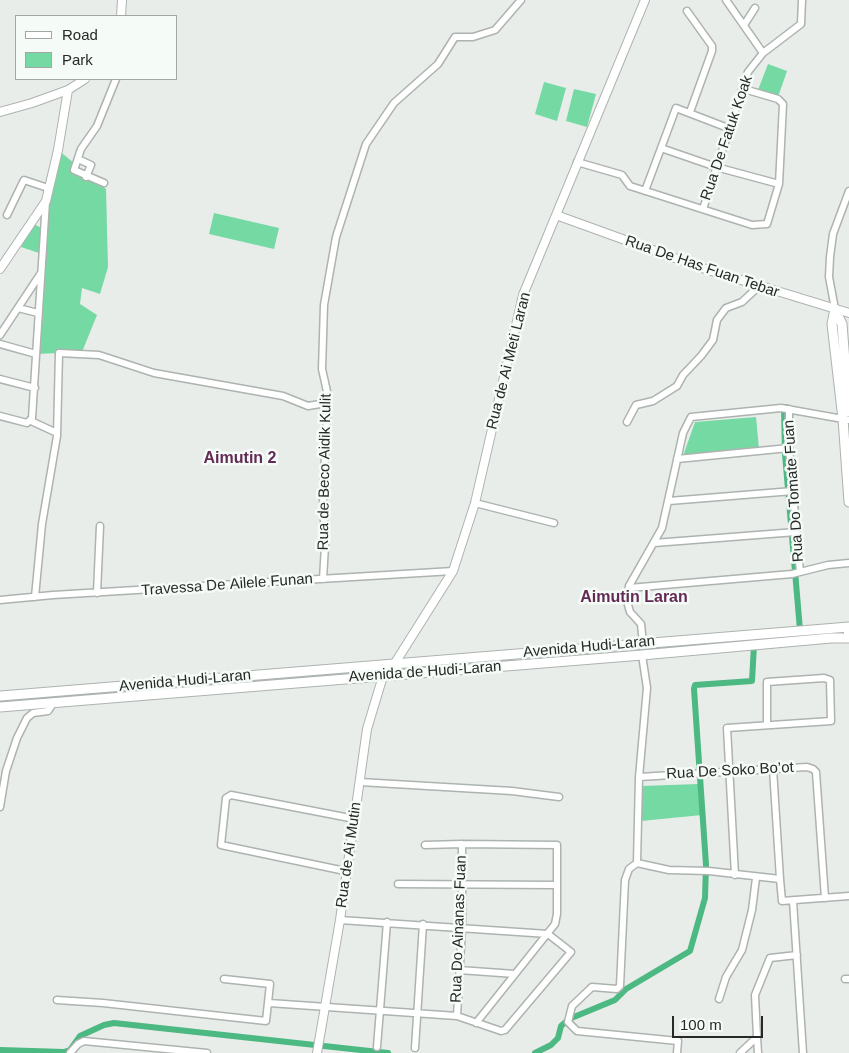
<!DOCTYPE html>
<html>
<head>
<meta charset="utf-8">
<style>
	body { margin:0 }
	#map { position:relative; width:849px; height:1053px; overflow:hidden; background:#e8edea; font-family:Helvetica,sans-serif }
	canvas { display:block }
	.legend { position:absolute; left:15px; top:15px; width:162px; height:65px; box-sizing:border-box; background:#f5fbf7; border:1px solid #a3a7a4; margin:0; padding:6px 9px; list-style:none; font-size:15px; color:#272928 }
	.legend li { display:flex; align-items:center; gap:10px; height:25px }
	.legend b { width:25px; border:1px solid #a3a7a4 }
	.scale { position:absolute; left:672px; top:1016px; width:91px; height:22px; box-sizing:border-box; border:2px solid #272928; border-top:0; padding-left:6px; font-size:15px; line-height:18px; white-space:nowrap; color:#272928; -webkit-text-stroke:4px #f5fbf7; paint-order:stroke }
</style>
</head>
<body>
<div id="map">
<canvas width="849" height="1053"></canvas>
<ul class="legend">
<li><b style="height:6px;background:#fff"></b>Road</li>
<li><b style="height:14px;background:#75d9a3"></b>Park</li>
</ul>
<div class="scale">100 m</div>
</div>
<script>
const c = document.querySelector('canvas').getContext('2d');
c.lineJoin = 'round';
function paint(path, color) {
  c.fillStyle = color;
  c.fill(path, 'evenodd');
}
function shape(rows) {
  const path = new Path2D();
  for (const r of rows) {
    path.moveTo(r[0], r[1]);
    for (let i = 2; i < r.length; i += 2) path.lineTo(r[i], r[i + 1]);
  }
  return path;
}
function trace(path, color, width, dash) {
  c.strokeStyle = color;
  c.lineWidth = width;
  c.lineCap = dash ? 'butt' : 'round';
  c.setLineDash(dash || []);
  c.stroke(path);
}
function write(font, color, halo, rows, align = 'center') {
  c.font = font + ' Helvetica,sans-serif';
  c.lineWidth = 5;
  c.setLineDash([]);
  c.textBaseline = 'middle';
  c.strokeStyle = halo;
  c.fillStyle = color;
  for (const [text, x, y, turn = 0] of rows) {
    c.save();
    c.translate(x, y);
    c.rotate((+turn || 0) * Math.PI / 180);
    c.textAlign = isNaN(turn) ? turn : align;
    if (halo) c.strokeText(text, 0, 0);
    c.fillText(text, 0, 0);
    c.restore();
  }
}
const green = shape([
	[768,64,787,71,778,97,758,90],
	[544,82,566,88,557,121,535,114],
	[574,89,596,94,587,127,566,121],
	[58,150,106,189,108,267,100,294,82,288,80,304,97,315,82,352,36,354,46,201],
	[214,213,279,228,274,249,209,234],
	[34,224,43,229,39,253,21,247],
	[756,417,759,449,683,456,695,422],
	[699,784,702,815,641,821,641,786]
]);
const canal = shape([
	[786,407,784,407,785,454,800,630],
	[0,1050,64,1052,70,1050,80,1036,104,1025,114,1023,388,1053],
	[535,1053,551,1045,558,1038,561,1026,569,1019,615,1000,626,989,690,951,705,898,706,865,694,689,695,685,752,681,754,645]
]);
const minor = shape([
	[726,0,763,53],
	[687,11,712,46,712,51,690,112],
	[744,25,755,8],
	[661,148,716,167,779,184],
	[78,159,91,165,86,177],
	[577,162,622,175,630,186,752,225,767,224,779,184,783,104,778,99,744,89],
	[104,183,74,170,81,149,97,126,116,79],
	[645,191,676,108,728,128],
	[703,209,748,72,763,53,801,24,802,0],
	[7,215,24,180,48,188],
	[18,308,38,313],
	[835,309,829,277,830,257,833,234,849,191],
	[0,335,41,273],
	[0,344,36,354],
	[0,379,35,388],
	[789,409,789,448,800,572],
	[0,416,27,423,32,418,46,201],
	[31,421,57,433],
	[627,422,636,405,653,401,677,386,683,375,701,356,713,340,717,320,726,308,742,302,758,287],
	[677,459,789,448],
	[669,501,793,491],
	[475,503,554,523],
	[654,543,796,532],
	[323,579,325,546,323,497,328,396,322,369,324,305,336,237,366,144,394,103,438,64,455,37,473,37,495,30,521,0],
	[629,588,792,574,828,565,849,563],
	[97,593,100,526],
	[35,597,42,524,57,436,59,353,99,355,154,373,283,396,308,406,320,404,328,396],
	[0,600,53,595,453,571],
	[643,643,641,624,630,612,627,601,629,586,662,528,683,433,691,417,781,408,849,420],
	[642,655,647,688,639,777,807,767,813,769,816,772,825,898],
	[773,769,780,879],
	[360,782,512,791,559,797],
	[0,807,6,771,17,738,27,718,33,713,48,711,54,702],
	[425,845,462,844],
	[637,863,629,869,625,880,620,986,617,989,592,987,572,1006,568,1022,577,1031,678,1041,677,1053],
	[637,863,669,870,709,871,780,879,782,901,849,896],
	[637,863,639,777],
	[345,871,221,845,226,798,231,795,355,819],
	[735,875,727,728,831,721,830,680,824,678,767,682,767,725],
	[398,884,557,885],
	[793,901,803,1053],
	[459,970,515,974],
	[845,979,849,979],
	[719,999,726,977,742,950,752,910,756,878],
	[57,1000,103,1003,266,1021,270,984,224,979],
	[269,1003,457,1016,501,1031,505,1030,571,952,548,934,340,920],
	[457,1016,462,927,462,844,557,845,557,914,555,924,476,1023],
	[757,1037,758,1053],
	[377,1047,387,922],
	[415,1048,423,924],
	[70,1053,78,1044,84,1041,207,1053],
	[740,1053,757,1037,755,995,770,958,797,955]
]);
const tertiary = shape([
	[121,16,122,0],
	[0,112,32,103,68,90,85,79],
	[556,215,708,270,849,313],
	[0,269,46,201,58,150,68,90],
	[317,1053,340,920,367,729,383,676,395,663,453,571,475,503,523,295,645,0]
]);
const secondary = shape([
	[835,309,832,324,843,419,849,502],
	[835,310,842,324,849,412],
	[0,696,849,627],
	[0,707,642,655,831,638,849,638]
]);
const primary = shape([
	[849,629,849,635]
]);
const streetNames = [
	["Rua De Fatuk Koak",727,138,-71],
	["Rua De Has Fuan Tebar",702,267,19],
	["Rua de Ai Meti Laran",509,361,-76],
	["Rua de Beco Aidik Kulit",325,472,-89],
	["Rua Do Tomate Fuan",794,491,-94],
	["Travessa De Ailele Funan",227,585,-4],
	["Avenida Hudi-Laran",589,647,-5],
	["Avenida de Hudi-Laran",425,672,-4],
	["Avenida Hudi-Laran",185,681,-5],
	["Rua De Soko Bo’ot",730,771,-3],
	["Rua de Ai Mutin",349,855,-82],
	["Rua Do Ainanas Fuan",459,929,-88]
];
const neighbourhoodNames = [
	["Aimutin 2",240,459],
	["Aimutin Laran",634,598]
];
paint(green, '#75d9a3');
trace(canal, '#4cb882', 6);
trace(minor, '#adb3af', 9);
trace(tertiary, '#adb3af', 10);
trace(secondary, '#adb3af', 11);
trace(primary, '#adb3af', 12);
trace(minor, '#fff', 6);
trace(tertiary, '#fff', 8);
trace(secondary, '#fff', 9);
trace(primary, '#fff', 10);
write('15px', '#272928', '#f5fbf7', streetNames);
write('bold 16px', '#632a54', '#f5fbf7', neighbourhoodNames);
</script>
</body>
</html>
